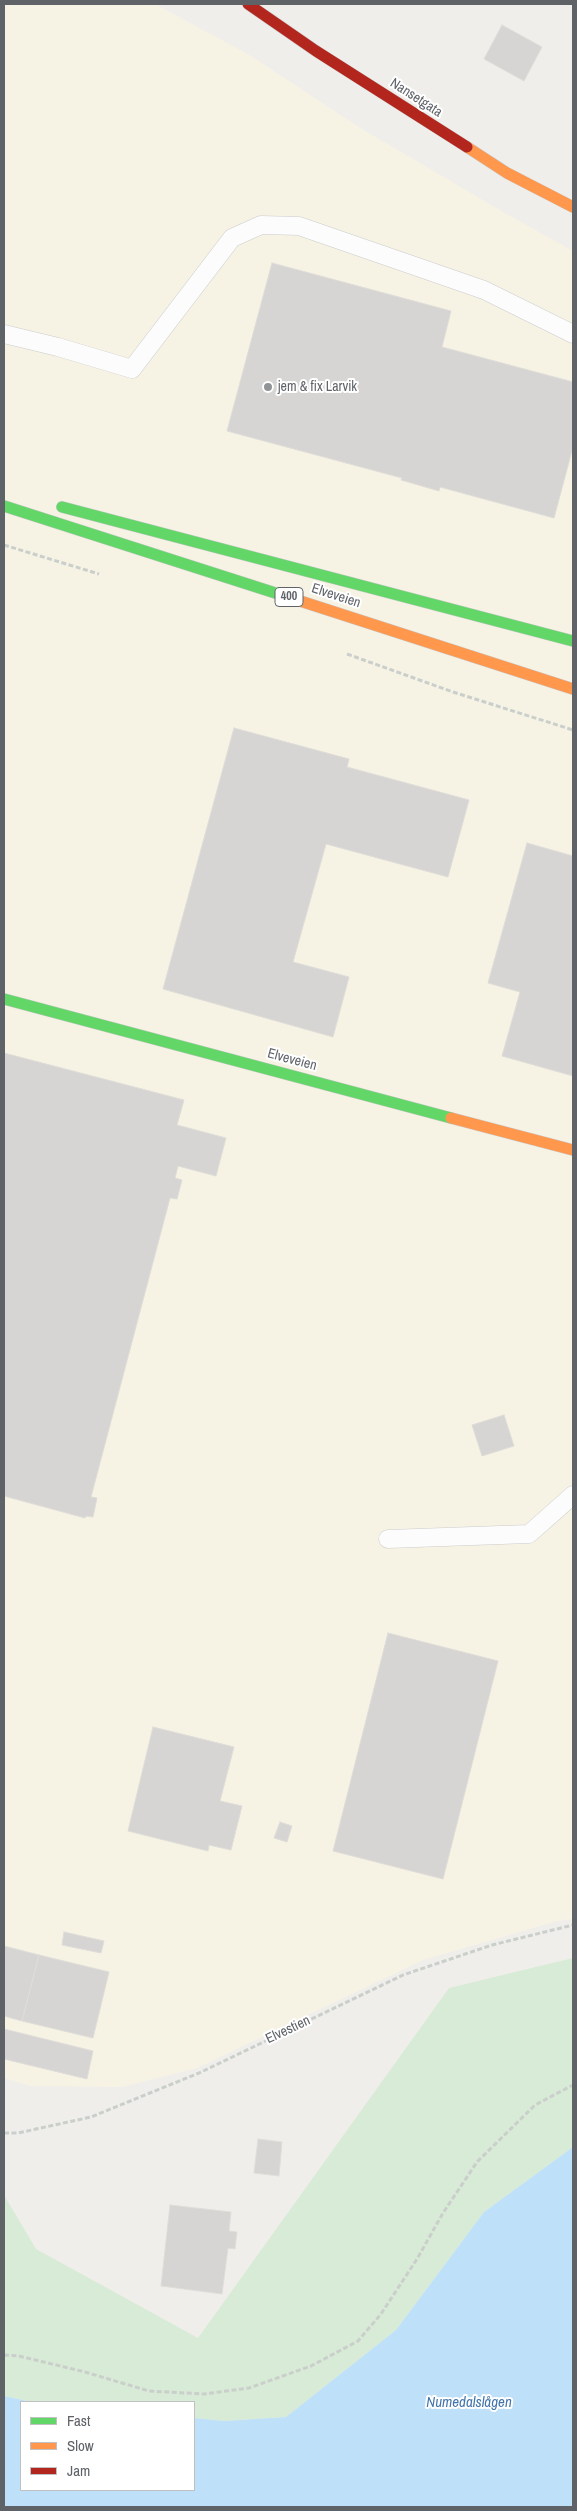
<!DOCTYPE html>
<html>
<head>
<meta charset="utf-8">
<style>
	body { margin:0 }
	#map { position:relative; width:577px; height:2511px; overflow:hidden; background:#efeeea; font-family:"Archivo Narrow",sans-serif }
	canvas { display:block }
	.frame { position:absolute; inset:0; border:5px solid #5f6368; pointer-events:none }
	.legend { position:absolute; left:20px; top:2401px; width:175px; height:90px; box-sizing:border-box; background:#fff; border:1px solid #bfc1c3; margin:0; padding:6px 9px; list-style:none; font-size:15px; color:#5f6368 }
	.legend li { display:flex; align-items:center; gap:10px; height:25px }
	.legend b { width:25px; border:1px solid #bfc1c3 }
</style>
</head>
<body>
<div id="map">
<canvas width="577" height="2511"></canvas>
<div class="frame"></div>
<ul class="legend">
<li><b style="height:6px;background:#63d668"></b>Fast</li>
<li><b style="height:6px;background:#ff974d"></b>Slow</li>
<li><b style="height:6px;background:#b3261e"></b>Jam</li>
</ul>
</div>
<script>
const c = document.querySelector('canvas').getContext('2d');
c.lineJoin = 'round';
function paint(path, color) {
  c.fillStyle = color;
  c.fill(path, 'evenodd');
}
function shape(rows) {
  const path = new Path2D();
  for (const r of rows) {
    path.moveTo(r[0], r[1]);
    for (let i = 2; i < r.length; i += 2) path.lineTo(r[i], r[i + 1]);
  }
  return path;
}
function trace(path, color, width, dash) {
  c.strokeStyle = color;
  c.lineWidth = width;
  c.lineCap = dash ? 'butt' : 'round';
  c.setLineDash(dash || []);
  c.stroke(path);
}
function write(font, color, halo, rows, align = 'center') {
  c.font = font + ' "Archivo Narrow",sans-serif';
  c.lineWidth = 4;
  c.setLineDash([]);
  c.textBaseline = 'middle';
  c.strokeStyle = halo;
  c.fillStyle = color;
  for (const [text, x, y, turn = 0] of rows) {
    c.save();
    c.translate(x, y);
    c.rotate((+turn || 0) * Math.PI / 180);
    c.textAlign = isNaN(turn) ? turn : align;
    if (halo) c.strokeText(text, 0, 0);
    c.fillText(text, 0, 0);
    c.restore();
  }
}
const commercial = shape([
	[4,4,155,4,251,56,357,126,508,215,573,251,573,1919,557,1921,423,1960,197,2068,122,2087,30,2086,4,2078]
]);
const green = shape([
	[573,1958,573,2147,484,2212,396,2330,286,2417,225,2421,194,2418,194,2402,32,2402,4,2396,4,2195,36,2249,198,2338,449,1988]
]);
const water = shape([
	[573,2147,573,2507,4,2507,4,2396,32,2402,21,2402,21,2490,194,2490,194,2418,225,2421,286,2417,396,2330,484,2212]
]);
const building = shape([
	[502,25,542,47,524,81,484,59,502,25],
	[272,263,451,311,442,347,573,382,573,447,554,518,440,487,439,491,401,480,402,478,227,431,272,263],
	[234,728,349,759,347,767,469,800,448,877,326,844,293,962,349,977,333,1037,163,989,234,728],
	[527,843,573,856,573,1076,502,1056,520,992,488,983,527,843],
	[4,1053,184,1100,177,1125,226,1138,216,1176,178,1166,175,1178,182,1180,177,1199,170,1198,91,1497,97,1498,93,1517,86,1516,85,1518,4,1496,4,1053],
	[504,1415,514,1446,482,1456,472,1425,504,1415],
	[388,1633,498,1661,443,1879,333,1851,388,1633],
	[153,1727,234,1747,220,1801,242,1806,231,1850,209,1845,208,1851,128,1831,153,1727],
	[280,1822,292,1826,287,1842,274,1838,280,1822],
	[64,1932,104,1941,101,1953,62,1945,64,1932],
	[4,1946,39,1955,22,2021,4,2016,4,1946],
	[39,1955,109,1972,93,2038,22,2021,39,1955],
	[4,2029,93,2051,87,2079,4,2059,4,2029],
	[258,2139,282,2142,279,2176,254,2173,258,2139],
	[170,2205,231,2212,229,2231,237,2232,235,2249,228,2248,222,2294,161,2286,170,2205]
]);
const path = shape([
	[4,545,99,574],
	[347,654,453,692,573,730],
	[4,2133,18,2133,91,2117,199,2073,403,1975,492,1945,573,1925],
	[4,2355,19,2356,85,2372,149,2391,204,2394,249,2388,311,2366,358,2341,381,2314,417,2259,443,2213,477,2162,535,2105,573,2085]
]);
const lane = shape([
	[4,334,58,347,132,369,232,238,261,225,299,226,484,290,573,334],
	[388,1539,529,1534,573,1495]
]);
const fast = shape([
	[4,506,294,599],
	[62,507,573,641],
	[4,999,451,1118]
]);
const slow = shape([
	[467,147,507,173,573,207],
	[294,599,573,689],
	[451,1118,573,1150]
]);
const jam = shape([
	[248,4,316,51,467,147]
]);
const markers = [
	[268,387,5,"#919496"]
];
const shields = [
	[289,597,28]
];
const shieldNames = [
	["400",289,597]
];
const streetNames = [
	["Nansetgata",416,98,33],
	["Elveveien",336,596,18],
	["Elveveien",292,1060,15],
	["Elvestien",288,2030,-25]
];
const poiNames = [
	["jem & fix Larvik",278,387]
];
const waterNames = [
	["Numedalslågen",469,2403]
];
paint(commercial, '#f7f3e4');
paint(green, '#d8ebd6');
paint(water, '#bfe0f9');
paint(building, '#d6d5d3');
trace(building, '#deddd9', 1);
trace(lane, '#cbcccc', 19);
trace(fast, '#cacacb', 12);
trace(slow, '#cacacb', 12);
trace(jam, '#cacacb', 12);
trace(path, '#cacfcc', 3, [5, 2.5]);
trace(lane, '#fdfcfc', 18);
trace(fast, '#63d668', 11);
trace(slow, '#ff974d', 11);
trace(jam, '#b3261e', 11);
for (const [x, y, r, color] of markers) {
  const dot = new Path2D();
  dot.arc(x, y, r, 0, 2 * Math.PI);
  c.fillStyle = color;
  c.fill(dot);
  trace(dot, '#fff', 2);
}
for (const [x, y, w] of shields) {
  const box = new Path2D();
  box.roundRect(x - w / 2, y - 9.5, w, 19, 4);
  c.fillStyle = '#fff';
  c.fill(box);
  trace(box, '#5f6368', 1);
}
write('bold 12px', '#5f6368', null, shieldNames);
write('14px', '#5f6368', '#fff', streetNames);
write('14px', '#5f6368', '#fff', poiNames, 'left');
write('italic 15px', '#4174aa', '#fff', waterNames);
</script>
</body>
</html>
